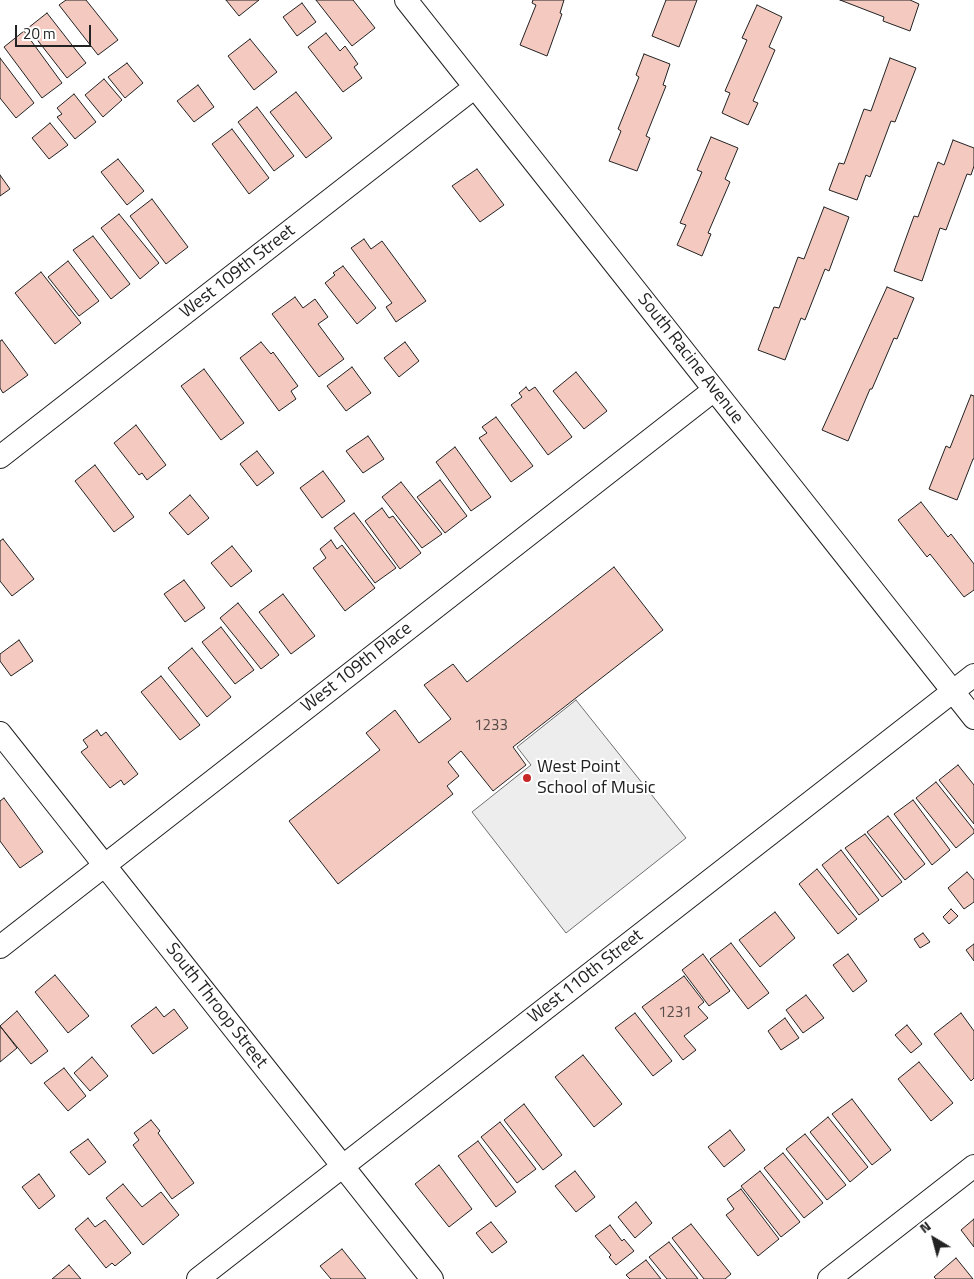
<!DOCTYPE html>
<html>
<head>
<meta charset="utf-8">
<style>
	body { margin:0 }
	#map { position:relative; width:974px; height:1279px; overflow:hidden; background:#fff; font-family:"Titillium Web",sans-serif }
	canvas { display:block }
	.north { position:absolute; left:909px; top:1214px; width:50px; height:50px; -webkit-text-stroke:4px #fff; paint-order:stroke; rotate:323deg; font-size:14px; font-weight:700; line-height:20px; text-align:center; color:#222 }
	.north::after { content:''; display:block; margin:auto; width:18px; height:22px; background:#222; clip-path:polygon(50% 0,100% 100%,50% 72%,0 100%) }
	.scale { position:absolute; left:15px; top:25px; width:76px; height:22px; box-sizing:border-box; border:2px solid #222; border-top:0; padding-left:6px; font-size:15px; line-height:18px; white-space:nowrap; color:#222; -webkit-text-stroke:4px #fff; paint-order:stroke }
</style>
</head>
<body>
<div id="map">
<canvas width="974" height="1279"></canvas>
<div class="north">N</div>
<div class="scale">20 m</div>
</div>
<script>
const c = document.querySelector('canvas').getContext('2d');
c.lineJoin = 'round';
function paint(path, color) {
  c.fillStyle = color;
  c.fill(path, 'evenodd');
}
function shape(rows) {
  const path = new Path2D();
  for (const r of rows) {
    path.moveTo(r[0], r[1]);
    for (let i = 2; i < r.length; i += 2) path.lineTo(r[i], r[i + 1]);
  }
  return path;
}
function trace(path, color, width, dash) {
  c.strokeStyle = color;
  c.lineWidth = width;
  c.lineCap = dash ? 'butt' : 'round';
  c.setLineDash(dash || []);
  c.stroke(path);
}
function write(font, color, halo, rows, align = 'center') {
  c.font = font + ' "Titillium Web",sans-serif';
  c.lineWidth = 4;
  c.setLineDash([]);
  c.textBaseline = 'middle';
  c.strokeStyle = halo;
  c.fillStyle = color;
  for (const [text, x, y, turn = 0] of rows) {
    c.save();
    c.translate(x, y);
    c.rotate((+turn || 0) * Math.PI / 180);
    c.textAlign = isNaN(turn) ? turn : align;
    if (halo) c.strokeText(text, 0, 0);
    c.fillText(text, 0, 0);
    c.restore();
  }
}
const parking = shape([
	[576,700,686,838,566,933,472,812,531,765,517,747,576,700]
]);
const building = shape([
	[66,0,86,0,118,40,98,55,59,5,66,0],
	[226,0,259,0,239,16,226,0],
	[316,0,353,0,375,28,352,46,316,0],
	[533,0,564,0,560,13,562,14,547,56,520,45,536,5,532,3,533,0],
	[666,0,697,0,679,47,652,36,666,0],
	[840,0,910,0,919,4,910,31,883,21,884,17,840,0],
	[302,3,316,22,297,36,283,17,302,3],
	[757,5,782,17,769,47,775,50,753,101,758,103,748,125,722,113,730,93,725,91,747,40,742,38,757,5],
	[47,13,86,63,67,78,28,28,47,13],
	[24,31,62,83,42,98,4,47,24,31],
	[326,33,340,51,345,46,358,64,354,67,362,78,343,92,308,47,326,33],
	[250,39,277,72,254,90,228,56,250,39],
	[644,54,670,64,663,85,666,86,646,136,650,138,637,171,609,161,621,131,618,129,639,77,636,75,644,54],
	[0,58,34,103,16,118,0,98,0,58],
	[890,58,916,68,895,122,891,121,870,177,866,175,857,200,829,190,839,163,844,164,864,109,871,111,890,58],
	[127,63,143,83,125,98,108,77,127,63],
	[104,79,122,100,103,117,85,95,104,79],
	[198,85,214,107,194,122,177,101,198,85],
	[296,92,332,138,306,158,270,112,296,92],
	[74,94,96,122,75,139,57,117,62,114,57,108,74,94],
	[257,107,294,156,274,171,238,122,257,107],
	[50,123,68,145,49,159,32,138,50,123],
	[232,129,269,178,249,194,212,144,232,129],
	[711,137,738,148,725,179,730,182,708,233,711,234,702,256,677,245,686,225,680,223,702,172,697,170,711,137],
	[953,140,974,148,974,166,971,175,967,174,946,230,940,228,922,281,894,271,914,216,918,217,938,162,944,165,953,140],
	[118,159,144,191,127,205,101,172,118,159],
	[477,169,504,205,480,222,452,186,477,169],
	[0,175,10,189,0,196,0,175],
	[152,199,188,247,166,264,130,216,152,199],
	[824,207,849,217,829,271,825,269,805,320,801,318,785,360,758,350,774,307,779,308,798,257,804,259,824,207],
	[119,214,159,263,140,279,101,228,119,214],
	[93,236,130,284,111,299,73,250,93,236],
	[364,239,371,249,382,241,426,301,396,322,386,307,392,303,351,248,364,239],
	[68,261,99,301,79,316,48,277,68,261],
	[343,266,376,308,357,324,325,283,335,275,333,273,343,266],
	[41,272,81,323,55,344,15,293,41,272],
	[887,287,914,298,897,339,894,338,872,389,870,389,848,441,822,430,887,287],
	[295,297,303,308,315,299,328,317,318,324,344,359,319,377,272,314,295,297],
	[2,340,28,375,3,393,0,388,0,341,2,340],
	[261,342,271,354,273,352,298,386,291,391,296,399,279,411,240,358,261,342],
	[405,342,419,361,399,377,384,358,405,342],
	[352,367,371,393,346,411,327,386,352,367],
	[204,369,244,423,221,440,181,386,204,369],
	[576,372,607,411,584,429,553,391,576,372],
	[526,387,529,391,535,387,572,437,548,455,511,405,522,397,519,393,526,387],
	[971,395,974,396,974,459,973,459,957,500,929,489,946,446,950,448,971,395],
	[496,417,533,466,511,482,479,438,487,433,482,427,496,417],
	[136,425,166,465,147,480,142,473,139,475,114,443,136,425],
	[368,436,384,459,363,473,346,451,368,436],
	[455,447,491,497,471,511,436,462,455,447],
	[257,451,274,473,257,486,240,464,257,451],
	[95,465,134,517,114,532,75,481,95,465],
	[323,471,345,501,322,518,300,488,323,471],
	[440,480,467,516,445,533,417,497,440,480],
	[401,482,442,534,422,548,382,497,401,482],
	[190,495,209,518,188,535,169,513,190,495],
	[921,502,948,537,951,534,974,564,974,590,964,597,930,554,927,557,898,520,921,502],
	[382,508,389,518,393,516,421,553,400,569,365,521,382,508],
	[354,513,396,568,375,583,334,528,354,513],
	[3,539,34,579,12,596,0,581,0,541,3,539],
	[331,540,337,549,342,545,375,588,345,611,313,568,326,558,320,549,331,540],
	[232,546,252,571,231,587,211,563,232,546],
	[614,567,663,630,513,747,526,765,493,791,461,751,448,762,459,776,447,786,453,794,338,884,289,821,380,750,366,733,395,710,419,743,451,719,424,685,453,664,467,682,614,567],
	[184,580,205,608,185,622,164,594,184,580],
	[283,594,315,636,291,654,259,612,283,594],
	[238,603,279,655,261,669,220,618,238,603],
	[221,627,254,670,235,684,202,642,221,627],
	[19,640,33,661,11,676,0,661,0,654,19,640],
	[192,648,231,697,207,717,168,668,192,648],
	[161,676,200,725,180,740,141,692,161,676],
	[97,730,101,736,106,732,138,774,124,785,121,780,110,788,81,752,88,747,83,740,97,730],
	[958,765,974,785,974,824,939,780,958,765],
	[936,782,974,830,974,833,956,848,916,798,936,782],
	[4,798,43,852,20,868,0,841,0,801,4,798],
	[913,800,950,850,932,865,894,814,913,800],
	[888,816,925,864,905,880,867,832,888,816],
	[865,834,902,882,882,897,845,848,865,834],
	[841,850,879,900,859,915,822,865,841,850],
	[817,869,857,919,838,934,799,884,817,869],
	[967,872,974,880,974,902,964,909,948,888,967,872],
	[951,909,958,916,949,924,943,917,951,909],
	[775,912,795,938,760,967,739,940,775,912],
	[923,933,930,942,920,948,914,939,923,933],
	[731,943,769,993,748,1009,710,959,731,943],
	[974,944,974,961,966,950,974,944],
	[703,954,730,991,709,1006,682,970,703,954],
	[848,954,867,981,853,992,833,965,848,954],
	[55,975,89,1016,68,1033,35,992,55,975],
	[684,976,704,1002,698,1007,708,1018,684,1036,696,1050,683,1060,642,1007,684,976],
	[806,995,824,1018,803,1033,786,1010,806,995],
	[156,1007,164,1017,174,1009,188,1028,153,1054,131,1026,156,1007],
	[17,1011,48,1051,31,1064,0,1026,17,1011],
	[635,1013,672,1061,653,1076,615,1028,635,1013],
	[961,1013,974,1031,974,1078,971,1081,934,1034,961,1013],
	[785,1018,799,1038,781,1050,768,1031,785,1018],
	[907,1025,922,1044,911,1053,895,1035,907,1025],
	[0,1026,17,1048,0,1062,0,1026],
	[583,1055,622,1104,594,1127,555,1077,583,1055],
	[92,1057,108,1076,90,1091,74,1073,92,1057],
	[919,1062,953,1103,931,1121,898,1079,919,1062],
	[64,1068,86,1096,68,1111,44,1083,64,1068],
	[852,1099,891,1150,872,1165,832,1114,852,1099],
	[524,1104,562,1155,543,1170,504,1120,524,1104],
	[828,1117,868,1167,850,1182,810,1132,828,1117],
	[151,1120,160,1131,158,1133,194,1183,172,1199,133,1145,139,1140,134,1133,151,1120],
	[500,1122,536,1169,517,1183,481,1137,500,1122],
	[730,1130,745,1150,724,1167,708,1147,730,1130],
	[805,1134,846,1185,827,1200,786,1149,805,1134],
	[88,1139,106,1162,89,1175,70,1152,88,1139],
	[478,1141,516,1192,496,1207,458,1156,478,1141],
	[783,1153,823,1203,804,1218,764,1168,783,1153],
	[439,1165,472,1209,449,1227,415,1184,439,1165],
	[575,1171,595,1197,576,1212,555,1186,575,1171],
	[760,1171,800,1222,781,1237,741,1186,760,1171],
	[39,1174,55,1196,39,1209,22,1187,39,1174],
	[123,1184,142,1207,161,1192,179,1215,143,1245,106,1198,123,1184],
	[741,1189,779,1239,758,1256,726,1215,734,1209,727,1199,741,1189],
	[636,1202,652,1223,635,1238,618,1217,636,1202],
	[88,1218,95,1227,105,1220,131,1253,115,1266,112,1263,106,1268,75,1229,88,1218],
	[974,1219,974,1247,961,1230,974,1219],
	[491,1222,507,1242,492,1253,476,1233,491,1222],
	[691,1224,731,1274,725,1279,704,1279,672,1238,691,1224],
	[610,1225,622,1241,624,1239,634,1251,616,1265,609,1257,611,1255,595,1236,610,1225],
	[669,1242,698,1279,667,1279,649,1257,669,1242],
	[342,1249,366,1279,331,1279,320,1266,342,1249],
	[956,1258,973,1279,936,1279,934,1277,956,1258],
	[646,1260,661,1279,630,1279,626,1275,646,1260],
	[69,1265,81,1279,52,1279,69,1265]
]);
const street = shape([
	[406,0,974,718],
	[0,457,475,87],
	[0,733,432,1279],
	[0,947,714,390],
	[198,1279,974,675],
	[829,1279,974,1166]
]);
const markers = [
	[527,778,5,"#c62828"]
];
const numberNames = [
	["1233",491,726],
	["1231",675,1013]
];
const streetNames = [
	["West 109th Street",238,272,-38],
	["South Racine Avenue",690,359,52],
	["West 109th Place",357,668,-38],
	["West 110th Street",586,977,-38],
	["South Throop Street",216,1006,52]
];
const poiNames = [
	["West Point",537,768],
	["School of Music",537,789]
];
paint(parking, '#ededed');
trace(parking, '#6f6f6f', 1);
paint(building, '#f3c9c0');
trace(building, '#222', 1);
trace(street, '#222', 24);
trace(street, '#fff', 22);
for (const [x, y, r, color] of markers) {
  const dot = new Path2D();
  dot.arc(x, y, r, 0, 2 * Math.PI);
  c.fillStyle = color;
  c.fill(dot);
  trace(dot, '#fff', 2);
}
write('15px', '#564c4a', null, numberNames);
write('18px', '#222', '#fff', streetNames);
write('18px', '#222', '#fff', poiNames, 'left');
</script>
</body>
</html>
